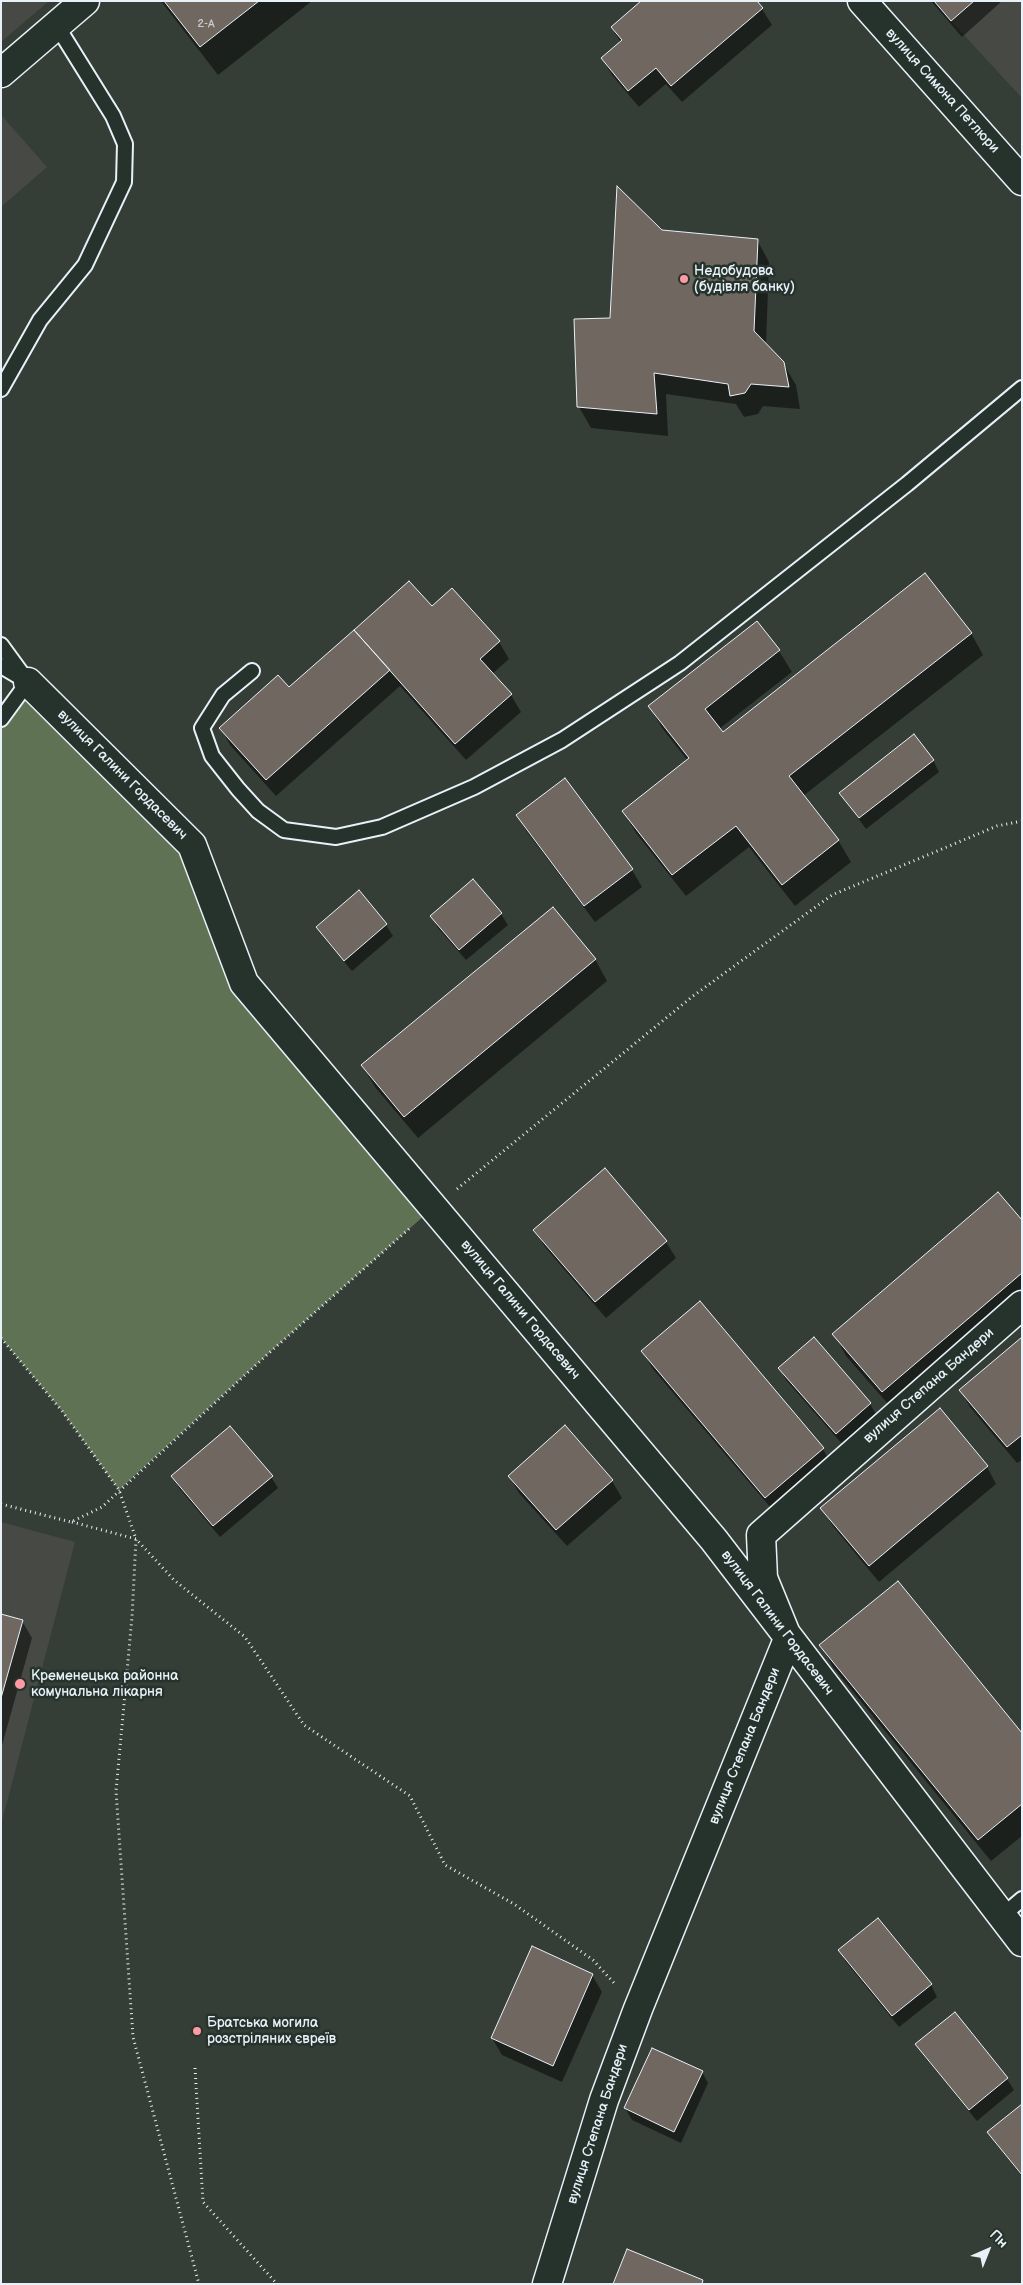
<!DOCTYPE html>
<html>
<head>
<meta charset="utf-8">
<style>
	body { margin:0 }
	#map { position:relative; width:1023px; height:2285px; overflow:hidden; background:#353d37; font-family:"Balsamiq Sans",sans-serif }
	canvas { display:block }
	.frame { position:absolute; inset:0; border:2px solid #e8f1f8; pointer-events:none }
	.north { position:absolute; left:963px; top:2225px; width:50px; height:50px; -webkit-text-stroke:4px #26332d; paint-order:stroke; rotate:44deg; font-size:14px; font-weight:700; line-height:20px; text-align:center; color:#e8f1f8 }
	.north::after { content:''; display:block; margin:auto; width:18px; height:22px; background:#e8f1f8; clip-path:polygon(50% 0,100% 100%,50% 72%,0 100%) }
</style>
</head>
<body>
<div id="map">
<canvas width="1023" height="2285"></canvas>
<div class="frame"></div>
<div class="north">Пн</div>
</div>
<script>
const c = document.querySelector('canvas').getContext('2d');
c.lineJoin = 'round';
function paint(path, color) {
  c.fillStyle = color;
  c.fill(path, 'evenodd');
}
function shape(rows) {
  const path = new Path2D();
  for (const r of rows) {
    path.moveTo(r[0], r[1]);
    for (let i = 2; i < r.length; i += 2) path.lineTo(r[i], r[i + 1]);
  }
  return path;
}
function trace(path, color, width, dash) {
  c.strokeStyle = color;
  c.lineWidth = width;
  c.lineCap = dash ? 'butt' : 'round';
  c.setLineDash(dash || []);
  c.stroke(path);
}
function write(font, color, halo, rows, align = 'center') {
  c.font = font + ' "Balsamiq Sans",sans-serif';
  c.lineWidth = 5;
  c.setLineDash([]);
  c.textBaseline = 'middle';
  c.strokeStyle = halo;
  c.fillStyle = color;
  for (const [text, x, y, turn = 0] of rows) {
    c.save();
    c.translate(x, y);
    c.rotate((+turn || 0) * Math.PI / 180);
    c.textAlign = isNaN(turn) ? turn : align;
    if (halo) c.strokeText(text, 0, 0);
    c.fillText(text, 0, 0);
    c.restore();
  }
}
const built = shape([
	[1,1,49,1,1,42],
	[934,1,1022,1,1022,98,951,21],
	[1,115,47,167,1,207],
	[1,1522,75,1542,1,1825]
]);
const green = shape([
	[28,682,192,845,244,983,434,1207,269,1353,119,1490,62,1411,1,1338,1,719]
]);
const shadow = shape([
	[161,1,312,1,218,75],
	[931,1,1002,1,962,37],
	[762,9,772,25,682,102,666,84,639,107,612,75,602,58,621,43,612,28],
	[662,232,757,240,769,262,766,345,783,363,796,385,800,409,763,406,758,414,744,417,736,404,666,394,668,436,591,428,579,407,611,320],
	[452,590,499,642,509,659,492,674,511,695,521,712,466,760,400,686,276,796,230,745,221,728,432,608],
	[971,633,983,655,803,796,838,840,851,862,795,906,749,847,686,896,636,833,623,811,688,761,662,728,650,707,779,651,792,672,719,729,723,733],
	[933,760,939,772,866,829,840,793],
	[565,780,632,870,642,887,595,922,527,832,517,815],
	[473,881,501,914,508,925,466,960,438,928,432,917],
	[359,892,386,925,393,936,352,971,324,938,317,927],
	[595,959,607,981,418,1138,375,1087,362,1065],
	[1022,1222,1022,1305,896,1413,846,1356,834,1334],
	[535,1230,666,1242,676,1258,606,1318,545,1247],
	[814,1338,870,1404,877,1416,843,1445,786,1380,780,1368],
	[1022,1339,1022,1460,1017,1463,970,1407,960,1390],
	[643,1351,823,1449,832,1466,776,1514,652,1368],
	[987,1467,996,1484,879,1582,832,1525,822,1508],
	[173,1476,271,1477,278,1488,220,1537,179,1488],
	[509,1476,612,1481,622,1498,567,1546,519,1493],
	[1,1615,22,1621,32,1638,1,1749],
	[821,1645,1022,1735,1022,1836,991,1861,833,1667],
	[840,1951,931,1985,937,1997,899,2027,846,1962],
	[592,1975,602,1992,562,2082,502,2055,492,2038],
	[955,2014,1007,2079,1014,2090,977,2121,924,2056,917,2044],
	[702,2072,708,2083,681,2143,632,2120,625,2108],
	[1022,2105,1022,2177,988,2132]
]);
const building = shape([
	[164,1,259,1,200,47,164,1],
	[641,1,757,1,763,8,671,86,656,68,628,91,601,58,622,40,611,27,641,1],
	[934,1,974,1,951,21,934,1],
	[617,186,662,230,758,239,754,331,784,362,789,387,751,384,745,393,730,396,728,384,654,373,657,414,577,407,574,319,610,318,617,186],
	[925,573,972,633,789,776,839,840,782,885,736,826,672,875,622,811,689,758,648,706,757,621,780,650,705,709,723,732,925,573],
	[409,581,432,606,452,588,500,641,480,659,512,694,455,744,354,630,409,581],
	[354,630,390,670,266,780,219,728,278,675,289,687,354,630],
	[914,734,934,760,859,818,839,793,914,734],
	[565,778,633,869,584,906,516,815,565,778],
	[473,879,502,913,459,950,430,916,473,879],
	[359,890,387,924,344,961,316,927,359,890],
	[553,907,596,959,404,1117,361,1065,553,907],
	[605,1168,667,1241,595,1302,533,1230,605,1168],
	[998,1192,1022,1220,1022,1273,882,1392,832,1334,998,1192],
	[700,1301,824,1448,765,1498,641,1351,700,1301],
	[814,1337,871,1403,836,1434,778,1368,814,1337],
	[1022,1337,1022,1435,1007,1447,959,1390,1022,1337],
	[940,1408,988,1466,869,1566,820,1508,940,1408],
	[565,1425,613,1480,556,1530,508,1476,565,1425],
	[230,1426,273,1476,213,1526,171,1476,230,1426],
	[898,1581,1022,1733,1022,1804,978,1840,819,1645,898,1581],
	[1,1614,23,1620,1,1698,1,1614],
	[878,1918,932,1984,892,2016,838,1950,878,1918],
	[532,1946,593,1974,553,2066,491,2038,532,1946],
	[955,2012,1008,2078,969,2110,915,2044,955,2012],
	[652,2048,703,2071,674,2132,624,2108,652,2048],
	[1022,2104,1022,2175,987,2132,1022,2104],
	[627,2249,703,2280,702,2284,613,2284,627,2249]
]);
const path = shape([
	[457,1189,693,996,832,895,997,826,1022,821],
	[1,1338,62,1411,119,1490,136,1539,132,1617,116,1791,133,2037,199,2284],
	[1,1504,71,1522,102,1507,269,1353,410,1228],
	[72,1522,136,1539,174,1580,245,1637,304,1725,410,1796,445,1865,514,1904,593,1960,614,1983],
	[195,2068,203,2202,277,2284]
]);
const service = shape([
	[1,389,40,320,85,265,124,182,125,144,113,116,57,26],
	[1,645,28,682],
	[1,666,23,679],
	[252,671,223,695,202,728,212,756,238,789,258,811,284,830,336,837,382,827,474,787,562,740,680,663,907,484,1022,388],
	[1,719,28,682],
	[1002,1916,1022,1899]
]);
const minor = shape([
	[1,73,85,1],
	[28,682,192,845,244,983,714,1540,1022,1942],
	[547,2284,604,2100,638,2009,788,1639,763,1578,761,1535,1022,1305]
]);
const trunk = shape([
	[862,1,1022,181]
]);
const markers = [
	[684,279,5,"#ff9aa2"],
	[20,1684,6,"#ff9aa2"],
	[197,2031,5,"#ff9aa2"]
];
const numberNames = [
	["2-А",206,24]
];
const streetNames = [
	["вулиця Симона Петлюри",942,91,48],
	["вулиця Галини Гордасевич",122,775,45],
	["вулиця Галини Гордасевич",520,1310,50],
	["вулиця Степана Бандери",929,1386,-41],
	["вулиця Галини Гордасевич",777,1623,53],
	["вулиця Степана Бандери",745,1746,-68],
	["вулиця Степана Бандери",598,2124,-72]
];
const poiNames = [
	["Недобудова",694,271],
	["(будівля банку)",694,287],
	["Кременецька районна",31,1676],
	["комунальна лікарня",31,1692],
	["Братська могила",207,2023],
	["розстріляних євреїв",207,2039]
];
paint(built, '#474a44');
paint(green, '#607254');
paint(shadow, '#0007');
paint(building, '#706761');
trace(building, '#e8f1f8', 1);
trace(service, '#e8f1f8', 18);
trace(minor, '#e8f1f8', 31);
trace(trunk, '#e8f1f8', 31);
trace(path, '#e8f1f8', 3, [1, 4]);
trace(service, '#26332d', 14);
trace(minor, '#26332d', 28);
trace(trunk, '#26332d', 28);
for (const [x, y, r, color] of markers) {
  const dot = new Path2D();
  dot.arc(x, y, r, 0, 2 * Math.PI);
  c.fillStyle = color;
  c.fill(dot);
  trace(dot, '#26332d', 2);
}
write('11px', '#caced2', null, numberNames);
write('14px', '#e8f1f8', '#26332d', streetNames);
write('14px', '#e8f1f8', '#26332d', poiNames, 'left');
</script>
</body>
</html>
